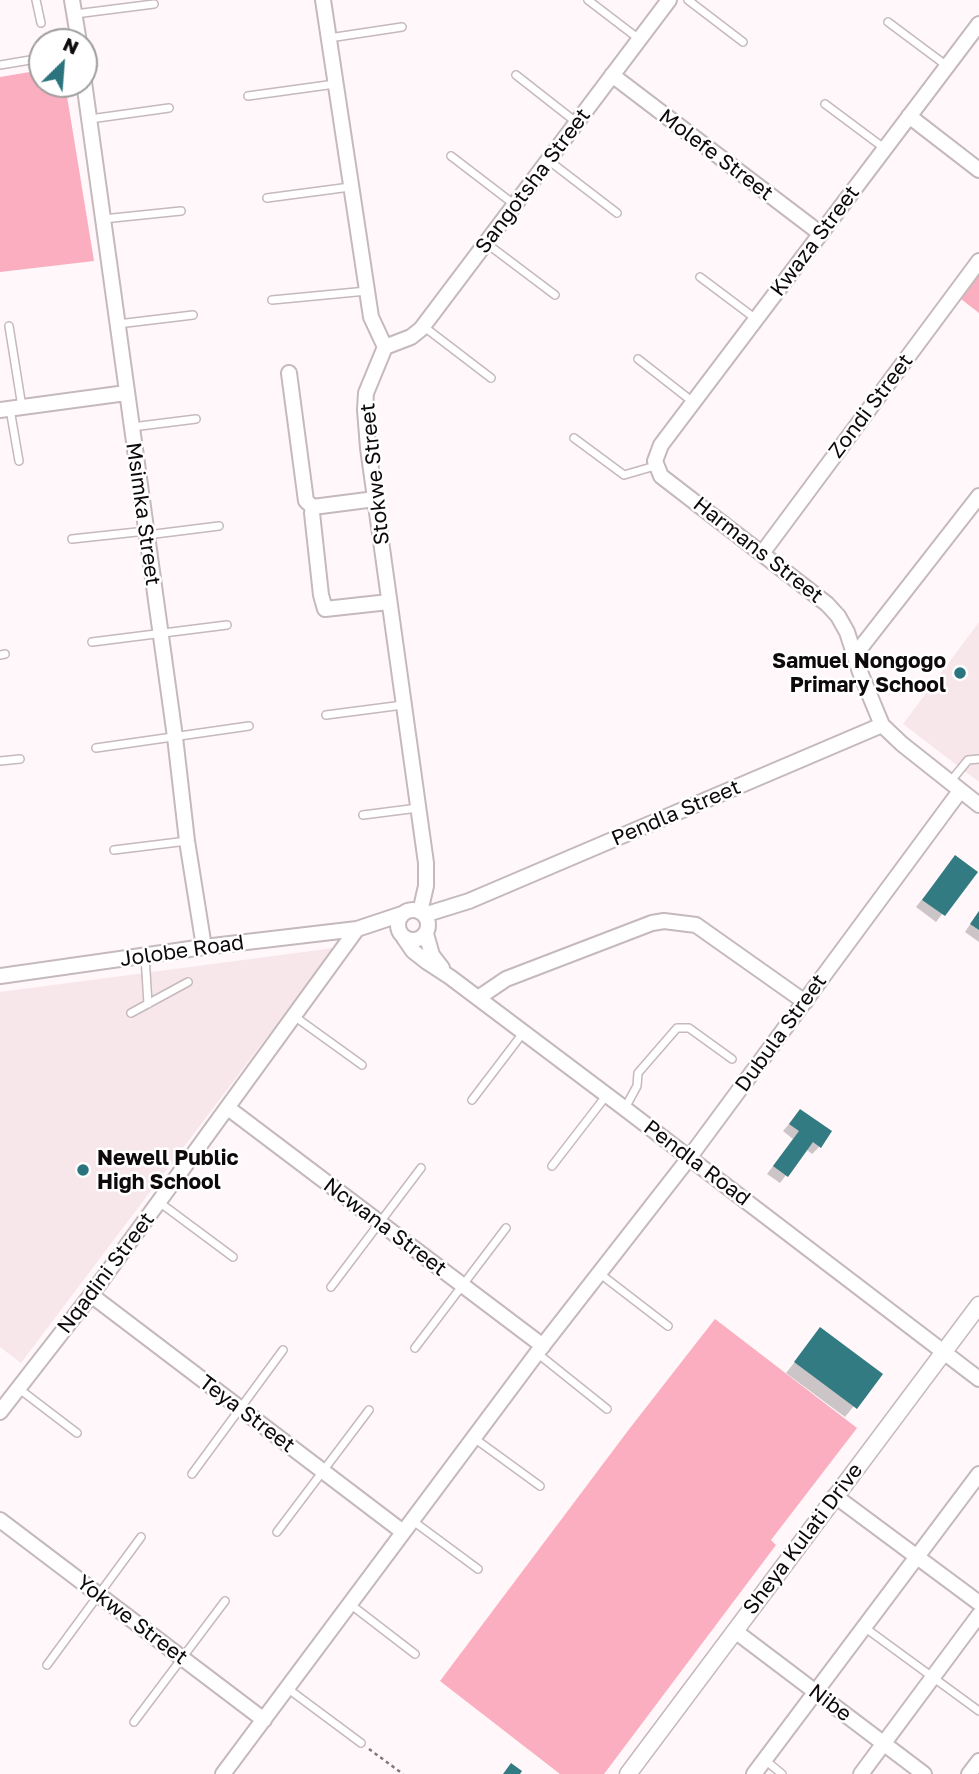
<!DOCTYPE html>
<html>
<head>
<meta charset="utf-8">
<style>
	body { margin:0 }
	#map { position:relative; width:979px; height:1774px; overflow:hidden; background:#fff7f9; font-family:"Golos Text",sans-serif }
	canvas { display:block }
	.north { position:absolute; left:28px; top:28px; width:70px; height:70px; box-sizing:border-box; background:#fff; border:2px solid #9f9d9d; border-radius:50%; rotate:25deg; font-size:19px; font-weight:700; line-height:28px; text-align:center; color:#0e0a0b }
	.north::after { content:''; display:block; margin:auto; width:24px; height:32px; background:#2b747d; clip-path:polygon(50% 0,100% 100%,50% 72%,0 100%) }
</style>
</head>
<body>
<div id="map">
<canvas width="979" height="1774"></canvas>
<div class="north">N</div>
</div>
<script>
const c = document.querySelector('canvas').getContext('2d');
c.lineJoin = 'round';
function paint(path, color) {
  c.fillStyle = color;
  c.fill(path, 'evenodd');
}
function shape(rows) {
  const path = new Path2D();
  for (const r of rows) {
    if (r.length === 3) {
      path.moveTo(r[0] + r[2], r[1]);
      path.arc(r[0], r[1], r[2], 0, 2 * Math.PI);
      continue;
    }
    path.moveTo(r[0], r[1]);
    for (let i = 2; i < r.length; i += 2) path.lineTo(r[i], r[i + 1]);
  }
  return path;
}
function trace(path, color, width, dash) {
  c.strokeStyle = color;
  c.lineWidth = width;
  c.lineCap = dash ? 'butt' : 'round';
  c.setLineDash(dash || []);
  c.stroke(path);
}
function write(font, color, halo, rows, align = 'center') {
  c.font = font + ' "Golos Text",sans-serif';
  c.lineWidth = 5;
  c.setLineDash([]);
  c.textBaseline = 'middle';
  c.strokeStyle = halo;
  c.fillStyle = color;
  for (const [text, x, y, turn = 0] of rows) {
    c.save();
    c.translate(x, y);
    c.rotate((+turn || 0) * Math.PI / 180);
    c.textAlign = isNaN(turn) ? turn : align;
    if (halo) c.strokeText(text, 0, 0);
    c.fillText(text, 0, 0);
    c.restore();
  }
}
const built = shape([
	[979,622,979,782,903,724],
	[334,948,21,1363,0,1347,0,992]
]);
const green = shape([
	[42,70,42,84,65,84,94,261,0,272,0,77],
	[979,275,979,313,961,299],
	[715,1319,857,1428,771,1540,776,1545,604,1774,560,1774,440,1681,630,1428]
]);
const shadow = shape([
	[955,857,975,872,936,922,916,907],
	[979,911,979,942,965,932],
	[800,1111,819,1147,812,1154,806,1149,780,1183,767,1174,793,1139,783,1131],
	[821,1329,880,1374,845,1417,786,1373]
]);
const building = shape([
	[955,855,978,872,945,916,922,900],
	[979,911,979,930,970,924],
	[800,1109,832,1131,821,1148,813,1142,788,1177,773,1166,799,1131,789,1124],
	[820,1327,883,1374,857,1409,794,1362],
	[511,1763,522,1771,520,1774,503,1774]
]);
const path = shape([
	[369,1749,403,1774]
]);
const service = shape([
	[36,0,41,23],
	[588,0,639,39],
	[688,0,743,42],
	[75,14,154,4],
	[888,22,947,66],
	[329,38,402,27],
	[0,65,42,58],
	[516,75,576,122],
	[248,96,335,84],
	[825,104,884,148],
	[90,119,169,108],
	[451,156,515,205],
	[548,160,617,213],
	[267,198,350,187],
	[103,219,181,211],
	[486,243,555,295],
	[700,277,756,319],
	[272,300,367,291],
	[118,324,193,315],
	[9,326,22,407],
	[423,326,491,378],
	[638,359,693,402],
	[10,409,19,461],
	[132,427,196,419],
	[574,438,624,475,655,466],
	[147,535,219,526],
	[72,539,146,531],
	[92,642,227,625],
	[0,655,5,654],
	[326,715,403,705],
	[96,748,249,726],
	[0,761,20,759],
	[950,782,968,760,979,759],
	[363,815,418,808],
	[114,850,187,841],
	[145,956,148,1004],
	[131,1013,188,982],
	[294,1016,362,1065],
	[472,1100,523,1033],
	[625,1108,637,1086,638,1073,677,1028,689,1028,732,1059],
	[552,1166,606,1096],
	[159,1202,233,1257],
	[599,1273,668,1326],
	[331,1287,421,1168],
	[415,1348,506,1228],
	[537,1353,607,1409],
	[18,1388,77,1433],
	[474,1438,540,1486],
	[192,1474,283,1350],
	[413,1521,478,1569],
	[277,1532,369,1410],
	[350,1604,415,1654],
	[864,1627,979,1711],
	[47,1665,141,1537],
	[287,1688,361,1743],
	[134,1722,225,1601],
	[765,1760,782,1774]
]);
const minor = shape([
	[72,0,79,42],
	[323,0,371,317,385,347,366,393,365,410,368,448,426,863,426,886,420,912],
	[979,24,661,445,655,461,661,476,827,604,838,616,847,632,860,672,882,725,902,744,979,805],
	[612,75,821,234],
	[84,82,175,737,187,841,204,947],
	[909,116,979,170],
	[385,347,411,337,421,329,669,0],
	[289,373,306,501,313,507],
	[0,410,126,393],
	[375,499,313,507,312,513,321,595,325,609,389,602],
	[763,552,979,261],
	[855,655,979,496],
	[413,925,15],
	[424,915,469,901,882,725],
	[426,934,432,955,442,968],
	[404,938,413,951,427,962,450,977,624,1108,979,1379],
	[0,976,204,947,357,929,402,914],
	[478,998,506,979,652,923,664,921,696,925,805,1002],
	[228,1108,543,1346],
	[91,1295,403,1532],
	[0,1412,91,1295,357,929],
	[835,1496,979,1603],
	[0,1520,264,1720],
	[735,1631,924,1774],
	[223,1774,537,1353,689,1158,960,791],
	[754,1774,979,1474],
	[861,1774,979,1615],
	[969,1774,979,1761]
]);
const tertiary = shape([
	[628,1774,979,1305]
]);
const markers = [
	[960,673,7,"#2b747d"],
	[83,1170,7,"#2b747d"]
];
const streetNames = [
	["Molefe Street",716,155,37],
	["Sangotsha Street",533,181,-53],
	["Kwaza Street",815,241,-53],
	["Zondi Street",871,406,-53],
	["Stokwe Street",375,474,-96],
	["Msimka Street",143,514,82],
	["Harmans Street",758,550,38],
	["Pendla Street",676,813,-23],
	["Jolobe Road",182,951,-8],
	["Dubula Street",781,1033,-54],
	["Pendla Road",697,1163,37],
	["Ncwana Street",385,1227,37],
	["Nqadini Street",106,1273,-53],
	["Teya Street",247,1414,37],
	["Sheya Kulati Drive",803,1539,-53],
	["Yokwe Street",132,1620,37],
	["Nibe",830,1703,37]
];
const poiNames = [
	["Samuel Nongogo",946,661],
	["Primary School",946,685],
	["Newell Public",97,1158,"left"],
	["High School",97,1182,"left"]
];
paint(built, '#f8e7ea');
paint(green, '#faaebf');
paint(shadow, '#0003');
paint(building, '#337b83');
trace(service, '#c5b9bc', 10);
trace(minor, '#c5b9bc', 18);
trace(tertiary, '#c5b9bc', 19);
trace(path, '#7f797b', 2.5, [3.5, 3.5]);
trace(service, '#fff', 7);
trace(minor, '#fff', 14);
trace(tertiary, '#fff', 16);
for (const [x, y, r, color] of markers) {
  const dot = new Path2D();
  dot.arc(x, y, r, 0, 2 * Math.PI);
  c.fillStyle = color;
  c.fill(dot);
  trace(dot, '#fff', 2.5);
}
write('21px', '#0e0a0b', '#fff', streetNames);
write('bold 21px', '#0e0a0b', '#fff', poiNames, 'right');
</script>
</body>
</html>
